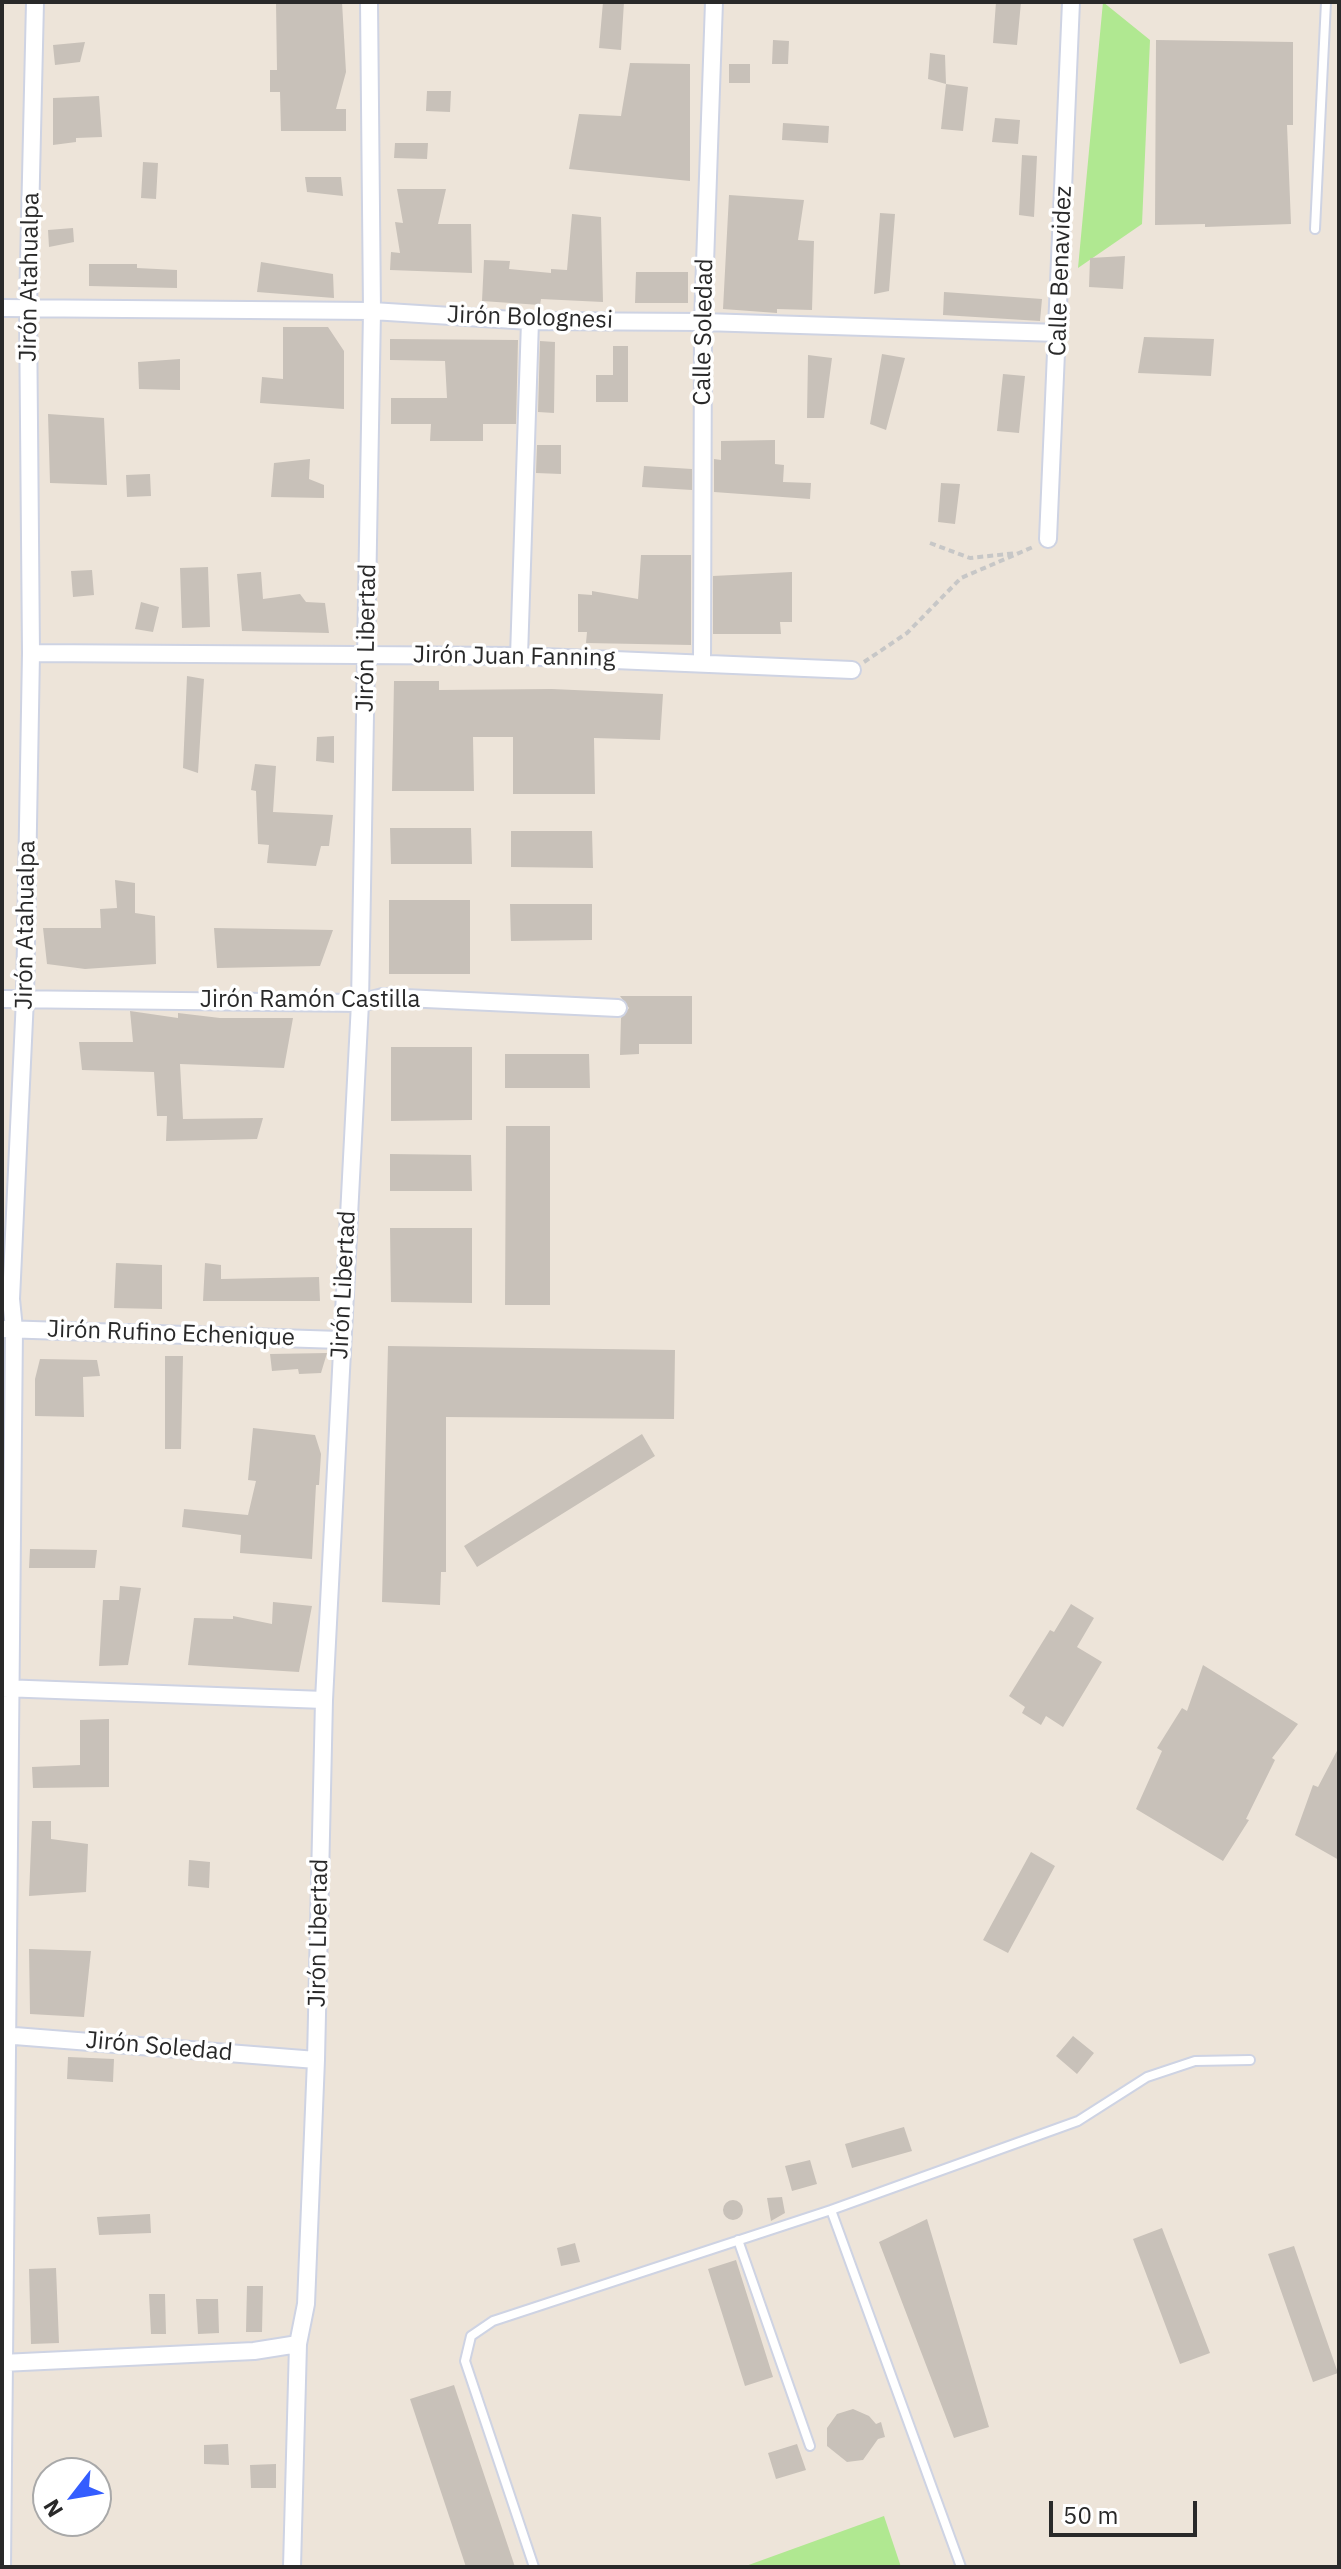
<!DOCTYPE html>
<html>
<head>
<meta charset="utf-8">
<style>
	body { margin:0 }
	#map { position:relative; width:1341px; height:2569px; overflow:hidden; background:#ede4d9; font-family:"IBM Plex Sans",sans-serif }
	canvas { display:block }
	.frame { position:absolute; inset:0; border:4px solid #292929; pointer-events:none }
	.north { position:absolute; left:32px; top:2457px; width:80px; height:80px; box-sizing:border-box; background:#fff; border:2px solid #a9a9a9; border-radius:50%; rotate:239deg; font-size:22px; font-weight:700; line-height:32px; text-align:center; color:#292929 }
	.north::after { content:''; display:block; margin:auto; width:28px; height:36px; background:#345dff; clip-path:polygon(50% 0,100% 100%,50% 72%,0 100%) }
	.scale { position:absolute; left:1049px; top:2501px; width:148px; height:36px; box-sizing:border-box; border:4px solid #292929; border-top:0; padding-left:10px; font-size:24px; line-height:28px; white-space:nowrap; color:#292929; -webkit-text-stroke:6px #fff; paint-order:stroke }
</style>
</head>
<body>
<div id="map">
<canvas width="1341" height="2569"></canvas>
<div class="frame"></div>
<div class="north">N</div>
<div class="scale">50 m</div>
</div>
<script>
const c = document.querySelector('canvas').getContext('2d');
c.lineJoin = 'round';
function paint(path, color) {
  c.fillStyle = color;
  c.fill(path, 'evenodd');
}
function shape(rows) {
  const path = new Path2D();
  for (const r of rows) {
    if (r.length === 3) {
      path.moveTo(r[0] + r[2], r[1]);
      path.arc(r[0], r[1], r[2], 0, 2 * Math.PI);
      continue;
    }
    path.moveTo(r[0], r[1]);
    for (let i = 2; i < r.length; i += 2) path.lineTo(r[i], r[i + 1]);
  }
  return path;
}
function trace(path, color, width, dash) {
  c.strokeStyle = color;
  c.lineWidth = width;
  c.lineCap = dash ? 'butt' : 'round';
  c.setLineDash(dash || []);
  c.stroke(path);
}
function write(font, color, halo, rows, align = 'center') {
  c.font = font + ' "IBM Plex Sans",sans-serif';
  c.lineWidth = 7;
  c.setLineDash([]);
  c.textBaseline = 'middle';
  c.strokeStyle = halo;
  c.fillStyle = color;
  for (const [text, x, y, turn = 0] of rows) {
    c.save();
    c.translate(x, y);
    c.rotate((+turn || 0) * Math.PI / 180);
    c.textAlign = isNaN(turn) ? turn : align;
    if (halo) c.strokeText(text, 0, 0);
    c.fillText(text, 0, 0);
    c.restore();
  }
}
const green = shape([
	[1103,2,1150,40,1142,224,1078,268],
	[884,2516,901,2567,743,2567]
]);
const building = shape([
	[276,2,342,2,346,72,336,109,346,109,346,131,281,131,280,92,270,92,270,70,277,70],
	[603,2,624,2,621,50,599,48],
	[996,2,1021,2,1017,45,993,43],
	[773,40,789,41,788,64,772,64],
	[1156,40,1293,42,1293,125,1287,125,1291,224,1205,227,1205,224,1155,225],
	[85,42,80,62,55,65,53,45],
	[930,53,945,55,946,84,928,79],
	[630,63,690,64,690,181,569,169,579,114,621,116],
	[729,64,750,64,750,83,729,83],
	[946,84,968,87,963,131,941,129],
	[427,91,451,91,450,112,426,111],
	[99,96,102,137,76,138,76,142,53,145,53,98],
	[995,118,1020,120,1018,144,992,142],
	[783,123,829,126,828,143,782,140],
	[395,143,428,143,427,159,394,158],
	[1022,155,1037,156,1034,217,1019,215],
	[143,162,158,163,156,199,141,198],
	[305,177,341,177,343,196,307,192],
	[397,189,446,189,438,224,471,224,472,273,390,270,391,252,400,253,395,222,403,223],
	[729,195,804,200,798,240,814,241,812,310,777,309,777,313,723,309],
	[880,213,895,214,889,291,874,294],
	[572,214,601,217,603,302,541,299,540,305,482,301,484,260,510,261,509,269,551,273,551,269,567,270],
	[73,228,74,242,49,247,48,230],
	[1125,256,1123,289,1089,287,1090,258],
	[261,262,333,274,334,298,257,292],
	[89,264,137,264,137,268,177,270,177,288,89,286],
	[636,272,688,272,688,303,635,303],
	[944,292,1042,299,1040,321,943,315],
	[283,327,328,327,344,351,344,409,260,403,262,377,283,379],
	[1144,337,1214,339,1211,376,1138,373],
	[390,339,518,340,516,424,483,424,483,441,430,441,431,424,391,424,391,398,447,398,445,361,390,360],
	[540,341,555,342,554,413,538,412],
	[613,346,628,346,628,402,596,402,596,375,613,375],
	[882,354,905,358,886,430,870,424],
	[808,355,832,358,824,418,807,418],
	[180,359,180,390,139,389,138,362],
	[1003,374,1025,376,1019,433,997,431],
	[48,414,104,418,107,485,50,483],
	[775,440,775,464,784,465,783,482,811,483,810,499,714,492,714,459,721,460,721,441],
	[537,445,561,445,561,474,536,473],
	[310,459,309,479,324,485,324,498,271,497,274,463],
	[644,466,692,469,692,490,642,487],
	[150,474,151,496,127,497,126,475],
	[941,483,960,484,955,524,938,522],
	[641,555,691,555,691,645,586,643,587,632,578,632,578,594,592,595,592,591,638,599],
	[208,567,210,627,182,628,180,568],
	[92,570,94,595,73,597,71,571],
	[261,572,263,599,300,594,306,602,325,603,329,633,242,631,237,574],
	[792,572,792,622,780,622,781,634,713,634,713,576],
	[141,602,159,607,153,632,135,629],
	[187,676,204,679,198,773,183,768],
	[394,681,439,681,439,690,552,689,663,694,660,740,594,738,595,794,513,794,513,737,473,737,474,791,392,791],
	[334,736,334,763,316,761,317,737],
	[255,764,276,766,273,812,333,815,329,846,321,846,316,866,267,863,269,845,258,844,256,791,251,790],
	[390,828,471,828,472,864,391,864],
	[511,831,592,831,593,868,511,867],
	[115,880,135,883,135,913,155,916,156,964,85,969,47,964,43,928,101,928,100,909,117,908],
	[389,900,470,900,470,974,389,974],
	[510,904,592,904,592,940,511,941],
	[214,928,333,930,320,966,217,968],
	[620,996,692,996,692,1044,639,1044,639,1054,620,1055,621,1018,629,1008],
	[130,1011,178,1018,178,1013,220,1018,293,1018,284,1068,180,1064,183,1119,263,1118,257,1139,166,1141,167,1116,157,1116,154,1072,82,1070,79,1042,133,1042],
	[391,1047,472,1047,472,1120,391,1121],
	[505,1054,589,1054,590,1088,505,1088],
	[506,1126,550,1126,550,1305,505,1305],
	[390,1154,471,1155,472,1191,390,1191],
	[390,1228,472,1228,472,1303,391,1302],
	[116,1263,162,1265,162,1309,114,1308],
	[205,1263,221,1265,221,1279,319,1277,320,1301,203,1301],
	[388,1346,675,1350,674,1419,446,1417,446,1572,441,1572,440,1605,382,1602],
	[327,1353,321,1373,299,1374,298,1369,272,1371,270,1354],
	[165,1356,183,1356,181,1449,165,1449],
	[40,1359,97,1360,100,1376,83,1377,84,1417,35,1416,35,1379],
	[253,1428,315,1435,321,1454,319,1485,316,1485,312,1559,240,1553,241,1535,182,1527,184,1509,248,1515,256,1481,248,1480],
	[642,1434,655,1456,477,1567,464,1546],
	[30,1549,97,1550,95,1568,29,1568],
	[120,1586,141,1588,128,1665,99,1666,103,1600,119,1600],
	[273,1602,312,1606,299,1672,188,1665,194,1618,233,1619,233,1616,272,1624],
	[1071,1604,1094,1618,1077,1647,1102,1662,1063,1727,1046,1716,1041,1725,1022,1713,1025,1707,1009,1696,1050,1630,1054,1632],
	[1203,1665,1298,1724,1272,1758,1275,1760,1246,1819,1249,1820,1223,1861,1136,1809,1162,1751,1157,1748,1182,1708,1187,1711],
	[109,1719,109,1787,33,1788,32,1767,80,1765,80,1720],
	[1339,1747,1339,1860,1295,1835,1313,1785,1318,1787],
	[32,1821,51,1821,51,1839,88,1844,86,1892,29,1896],
	[1031,1852,1055,1866,1008,1953,983,1940],
	[189,1860,210,1862,209,1888,188,1886],
	[29,1949,91,1951,84,2017,30,2014],
	[1073,2036,1094,2053,1077,2074,1056,2056],
	[68,2057,114,2059,113,2082,67,2079],
	[904,2127,912,2151,852,2168,845,2144],
	[810,2160,817,2184,792,2191,785,2166],
	[782,2197,785,2213,771,2221,767,2198],
	[733,2210,10],
	[150,2214,151,2233,99,2235,97,2217],
	[927,2219,989,2427,954,2438,879,2242],
	[1162,2228,1210,2353,1180,2364,1133,2239],
	[575,2243,580,2262,561,2266,557,2248],
	[1294,2246,1338,2373,1313,2382,1268,2254],
	[736,2260,773,2377,745,2386,708,2269],
	[56,2268,59,2343,31,2344,29,2269],
	[247,2286,263,2286,262,2332,246,2332],
	[149,2294,165,2294,166,2334,151,2334],
	[196,2299,218,2299,219,2333,198,2334],
	[454,2385,515,2567,466,2567,410,2399],
	[853,2409,869,2416,876,2424,881,2422,885,2437,878,2439,863,2460,847,2462,827,2446,827,2428,837,2414],
	[228,2444,229,2465,204,2464,204,2445],
	[797,2444,806,2470,776,2479,768,2453],
	[276,2464,276,2488,251,2488,250,2465]
]);
const path = shape([
	[930,543,970,558,1017,553],
	[864,662,907,633,961,578,1033,547]
]);
const service = shape([
	[1315,229,1326,2],
	[831,2210,961,2567],
	[738,2240,810,2446],
	[534,2567,465,2361,471,2336,493,2321,831,2210,1078,2121,1147,2077,1195,2061,1250,2060]
]);
const minor = shape([
	[2,308,372,311,530,321,703,322,1059,333],
	[1048,539,1071,2],
	[31,653,519,656,852,670],
	[519,656,530,321],
	[702,663,703,322,714,2],
	[2,999,360,1003,383,997,618,1008],
	[2,1329,340,1340],
	[2,1688,324,1700],
	[2,2035,316,2060],
	[2,2363,254,2351,298,2344],
	[2,2567,14,1329,11,1299,25,998,31,653,28,308,35,2],
	[292,2567,298,2344,306,2304,316,2060,324,1700,360,1003,372,311,369,2]
]);
const streetNames = [
	["Calle Benavidez",1061,271,-88],
	["Jirón Atahualpa",30,277,-89],
	["Jirón Bolognesi",530,318,2],
	["Calle Soledad",704,332,-89],
	["Jirón Libertad",367,638,-89],
	["Jirón Juan Fanning",514,657,1],
	["Jirón Atahualpa",26,925,-89],
	["Jirón Ramón Castilla",310,1000],
	["Jirón Libertad",344,1285,-87],
	["Jirón Rufino Echenique",171,1334,2],
	["Jirón Libertad",319,1933,-89],
	["Jirón Soledad",159,2047,5]
];
paint(green, '#b0e891');
paint(building, '#c8c1b9');
trace(service, '#ced3e3', 12);
trace(minor, '#ced3e3', 20);
trace(path, '#c7c7c7', 4, [6, 4]);
trace(service, '#fff', 8);
trace(minor, '#fff', 16);
write('24px', '#292929', '#fff', streetNames);
</script>
</body>
</html>
